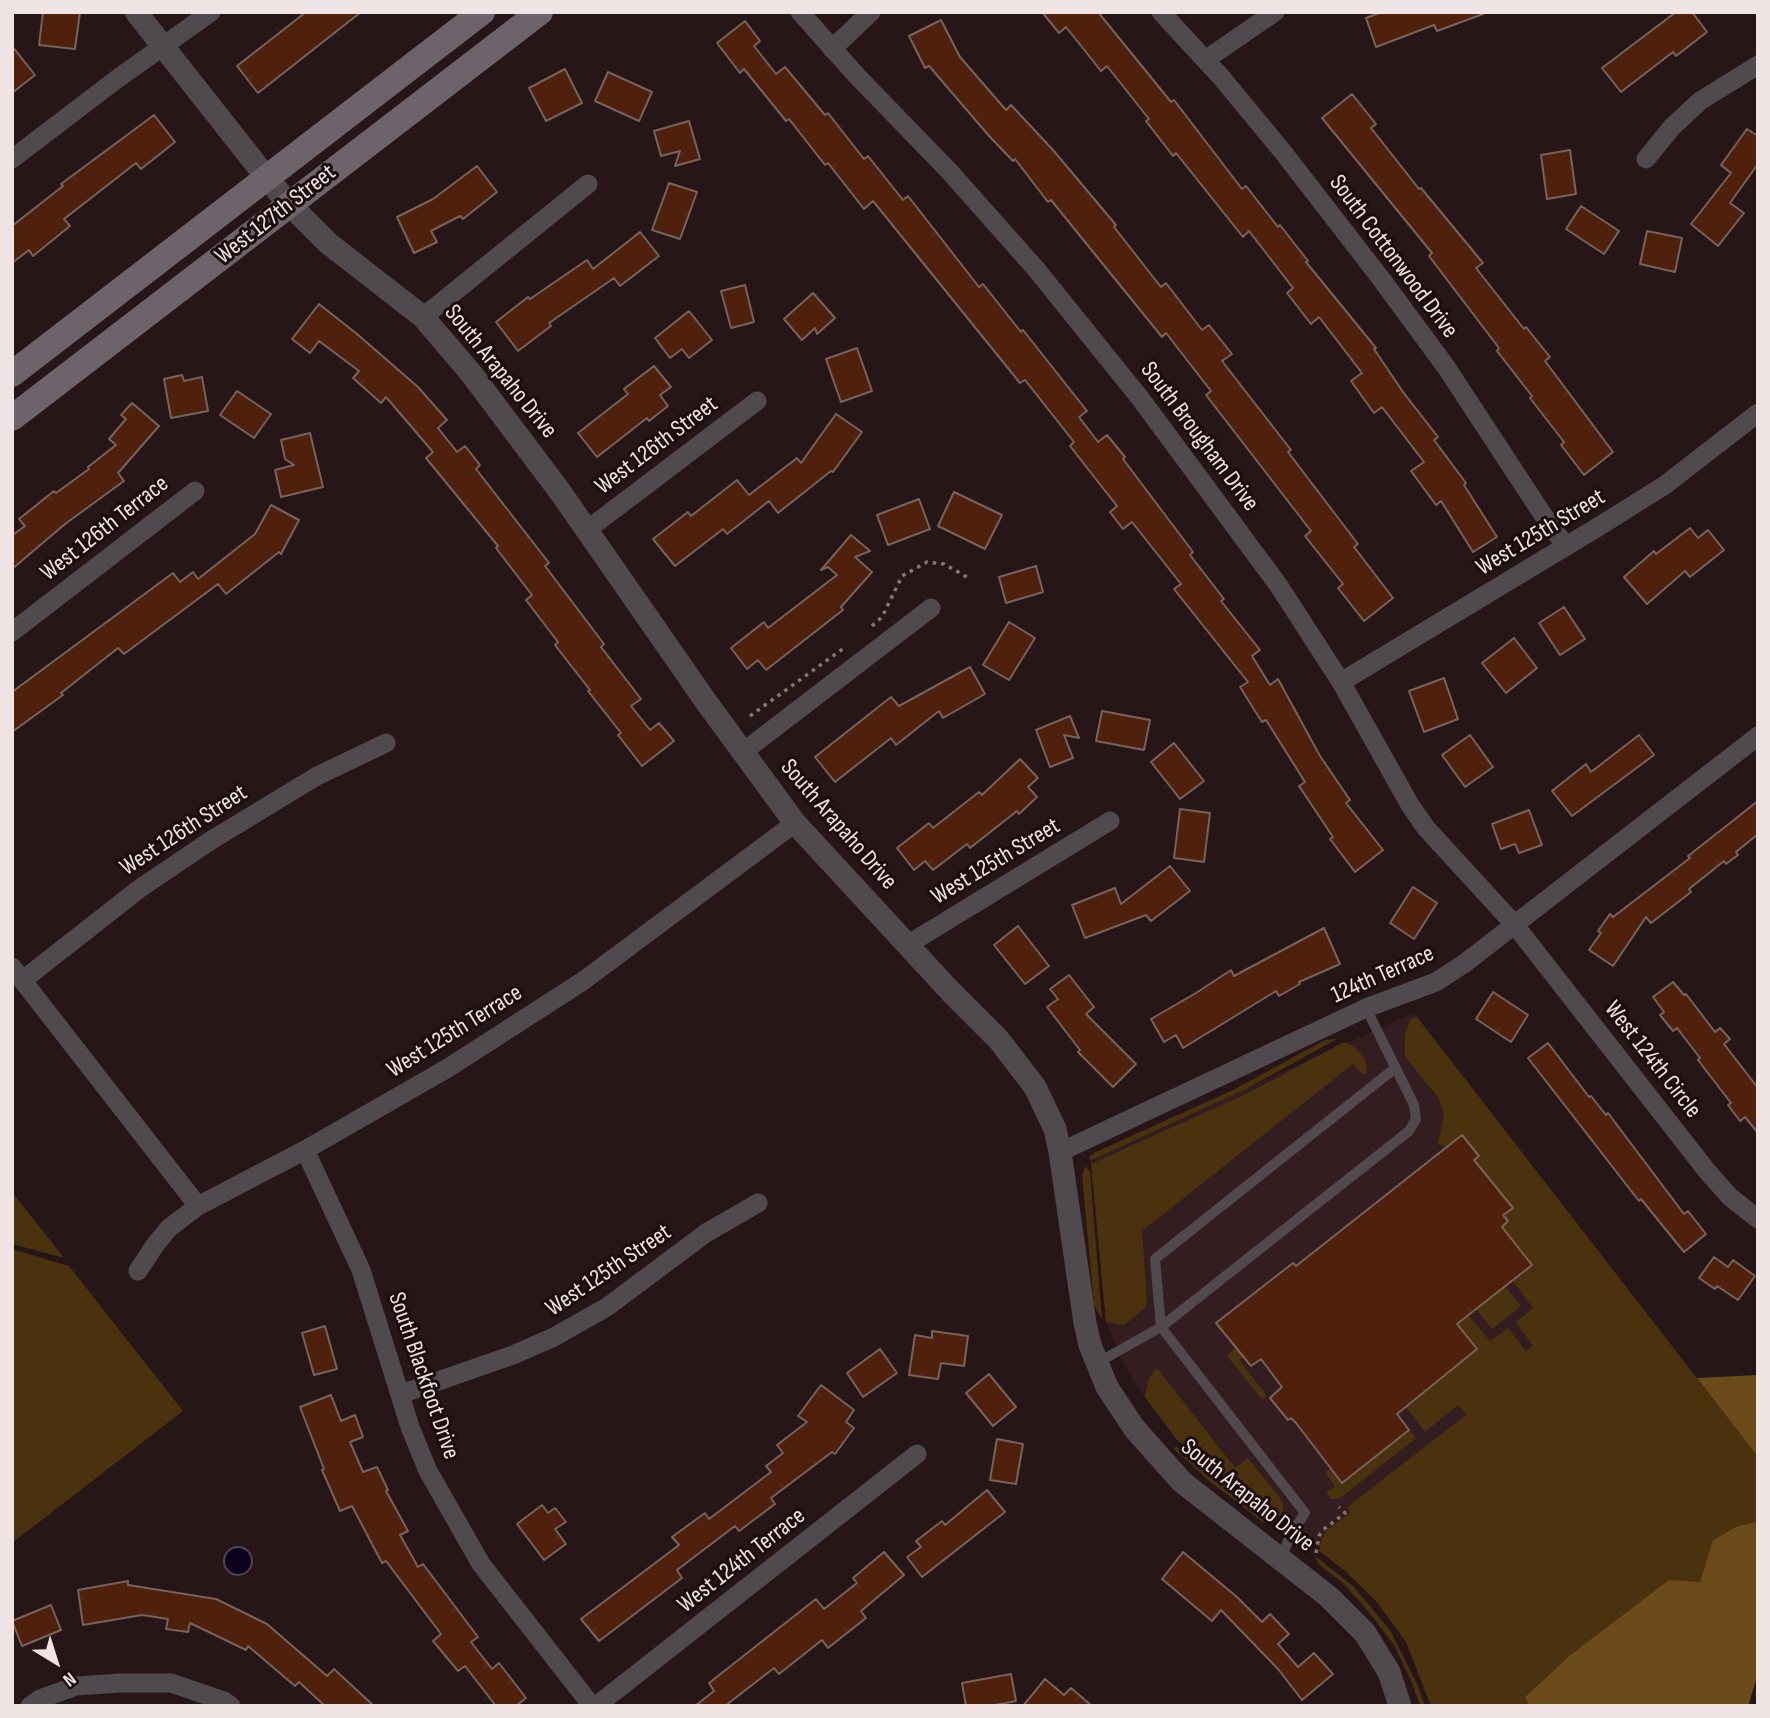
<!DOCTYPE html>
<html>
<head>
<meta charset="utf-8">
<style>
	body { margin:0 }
	#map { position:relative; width:1770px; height:1718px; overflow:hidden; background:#261618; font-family:"Sofia Sans Condensed",sans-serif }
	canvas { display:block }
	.frame { position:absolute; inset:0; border:14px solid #efe3e4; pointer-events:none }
	.north { position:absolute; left:21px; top:1627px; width:70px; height:70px; -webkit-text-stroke:5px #1c0d0f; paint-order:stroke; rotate:142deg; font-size:19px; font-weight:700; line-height:28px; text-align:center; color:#efe3e4 }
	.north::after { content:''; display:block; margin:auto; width:24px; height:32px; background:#efe3e4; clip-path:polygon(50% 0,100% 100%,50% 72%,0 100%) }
</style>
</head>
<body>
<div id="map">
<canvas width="1770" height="1718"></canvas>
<div class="frame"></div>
<div class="north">N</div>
</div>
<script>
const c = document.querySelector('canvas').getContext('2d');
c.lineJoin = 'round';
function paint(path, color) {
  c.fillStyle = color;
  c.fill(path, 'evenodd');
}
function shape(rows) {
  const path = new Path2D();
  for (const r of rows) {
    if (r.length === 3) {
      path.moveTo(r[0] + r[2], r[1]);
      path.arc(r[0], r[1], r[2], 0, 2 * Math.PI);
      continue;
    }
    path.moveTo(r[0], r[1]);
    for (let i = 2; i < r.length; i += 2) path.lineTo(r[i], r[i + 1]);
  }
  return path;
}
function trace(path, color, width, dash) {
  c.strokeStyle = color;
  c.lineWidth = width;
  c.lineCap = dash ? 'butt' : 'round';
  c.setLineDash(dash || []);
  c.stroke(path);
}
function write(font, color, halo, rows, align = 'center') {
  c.font = font + ' "Sofia Sans Condensed",sans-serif';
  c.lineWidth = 6;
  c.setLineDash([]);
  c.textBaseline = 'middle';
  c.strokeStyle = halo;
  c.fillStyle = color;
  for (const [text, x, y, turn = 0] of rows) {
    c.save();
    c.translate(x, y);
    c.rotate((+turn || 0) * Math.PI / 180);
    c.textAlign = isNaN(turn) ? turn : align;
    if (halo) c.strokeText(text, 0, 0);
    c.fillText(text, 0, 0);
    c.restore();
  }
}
const built = shape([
	[1414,1013,1758,1457,1431,1706,1406,1642,1379,1601,1348,1569,1194,1453,1157,1414,1129,1374,1106,1322,1090,1158]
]);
const green = shape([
	[1417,1017,1758,1457,1758,1521,1738,1526,1700,1582,1669,1581,1569,1656,1525,1697,1529,1706,1431,1706,1406,1642,1376,1601,1344,1570,1319,1551,1322,1538,1327,1530,1350,1513,1347,1507,1466,1415,1458,1405,1425,1432,1406,1407,1477,1350,1450,1315,1463,1309,1490,1341,1508,1328,1526,1351,1533,1346,1516,1322,1533,1308,1512,1280,1532,1265,1502,1227,1508,1221,1503,1215,1512,1207,1474,1160,1479,1156,1462,1135,1446,1147,1438,1143,1444,1116,1439,1098,1405,1057,1405,1034,1410,1020],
	[1337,1039,1246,1089,1107,1153,1091,1160,1089,1157,1096,1152,1233,1090,1325,1040],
	[1344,1042,1354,1047,1361,1054,1366,1062,1367,1074,1362,1074,1353,1064,1142,1231,1147,1301,1144,1309,1124,1325,1106,1322,1091,1164,1250,1092],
	[1085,1166,1090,1172,1102,1319,1094,1305,1082,1175],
	[12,1192,64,1258,12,1244],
	[12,1249,69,1266,183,1411,12,1543],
	[1505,1286,1521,1306,1492,1329,1476,1309],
	[1236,1347,1243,1357,1239,1360,1267,1396,1262,1399,1227,1356],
	[1157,1368,1235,1468,1248,1458,1283,1502,1283,1511,1280,1518,1177,1440,1145,1397,1149,1378],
	[1409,1430,1416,1438,1339,1499,1331,1499,1326,1493,1335,1486,1325,1472,1330,1468,1342,1482],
	[1176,1446,1189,1457,1275,1521,1264,1523,1208,1480,1174,1449],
	[1315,1556,1353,1586,1390,1630,1418,1686,1425,1706,1420,1706,1412,1683,1394,1645,1368,1611,1343,1583,1318,1564]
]);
const forest = shape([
	[1758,1375,1758,1457,1697,1378],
	[1758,1521,1758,1674,1748,1706,1529,1706,1525,1697,1569,1656,1669,1580,1700,1582,1713,1540,1738,1526]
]);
const water = shape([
	[238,1561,14]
]);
const building = shape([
	[43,12,80,12,75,49,39,45,43,12],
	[306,12,361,12,258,93,237,66,306,12],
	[1042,12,1098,12,1171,102,1174,100,1242,189,1246,186,1278,227,1280,225,1308,261,1306,262,1376,348,1374,349,1403,392,1438,437,1434,440,1466,483,1464,485,1497,537,1473,552,1441,501,1436,505,1411,471,1424,462,1382,407,1374,413,1351,381,1362,373,1319,317,1311,324,1287,293,1293,288,1249,231,1243,237,1176,153,1173,156,1146,121,1149,119,1107,66,1101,71,1066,27,1059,33,1042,12],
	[1382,12,1483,12,1483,14,1437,31,1434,25,1376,47,1366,18,1382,12],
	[1676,12,1692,12,1707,32,1676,56,1673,52,1621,92,1602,68,1676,12],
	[941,20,960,57,1006,110,1011,105,1053,150,1116,225,1114,227,1161,287,1166,283,1202,330,1209,325,1232,354,1222,361,1291,450,1288,452,1358,544,1354,547,1393,598,1364,621,1338,588,1343,584,1305,536,1311,531,1206,395,1211,391,1166,333,1162,337,1051,200,1048,202,1015,159,1013,161,990,137,929,66,925,68,909,36,941,20],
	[745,21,760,41,754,46,776,74,785,67,825,115,828,113,864,159,868,156,903,200,908,196,979,287,983,284,1021,332,1023,330,1087,411,1079,417,1098,442,1107,435,1125,457,1123,459,1193,552,1190,555,1224,599,1221,601,1260,650,1252,656,1270,685,1278,679,1320,756,1350,800,1346,803,1383,850,1355,872,1330,839,1333,837,1299,786,1305,782,1266,720,1262,722,1240,687,1248,682,1174,589,1181,584,1132,522,1123,529,1110,512,1117,506,1070,446,1074,442,1025,380,1020,383,873,201,864,209,828,163,825,165,789,119,786,121,744,69,740,73,717,43,745,21],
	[12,46,35,75,12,93,12,46],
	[565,69,582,103,546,121,529,88,565,69],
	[608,72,652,92,639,121,595,101,608,72],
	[1352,94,1376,124,1371,128,1419,189,1421,188,1483,263,1476,268,1524,329,1526,327,1550,357,1545,361,1613,452,1584,475,1561,445,1564,442,1530,398,1532,396,1497,351,1499,348,1429,256,1432,253,1322,118,1352,94],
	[154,115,175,142,141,169,136,163,64,219,70,226,33,256,29,250,12,263,12,226,63,186,61,184,154,115],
	[689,121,700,159,675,166,680,151,661,156,654,131,689,121],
	[1747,129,1758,136,1758,164,1730,203,1744,213,1718,246,1691,224,1731,173,1721,165,1747,129],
	[1570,150,1576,194,1547,199,1541,155,1570,150],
	[477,166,497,192,463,219,460,216,431,231,437,242,414,253,397,217,433,199,477,166],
	[669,183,697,192,680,239,652,230,669,183],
	[1581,206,1619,231,1604,254,1566,229,1581,206],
	[1647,231,1682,238,1675,272,1640,264,1647,231],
	[640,232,659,256,620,286,614,278,549,323,551,326,518,351,496,322,528,297,530,299,587,260,593,269,640,232],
	[745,285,754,322,731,328,721,291,745,285],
	[813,293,835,318,817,334,815,328,802,340,784,319,813,293],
	[319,304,357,334,418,387,447,420,438,428,457,452,465,446,480,465,476,469,549,563,545,566,604,644,601,647,641,699,631,706,650,730,659,723,674,741,642,766,618,735,621,733,588,691,590,690,555,645,558,642,526,600,532,595,496,548,498,546,426,458,433,452,386,397,381,403,353,378,359,371,319,341,310,353,292,339,319,304],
	[689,311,712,340,689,358,682,349,670,358,655,338,689,311],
	[857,348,872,391,841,402,826,359,857,348],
	[654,366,671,387,660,395,668,406,649,421,647,418,597,457,578,433,628,394,624,389,654,366],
	[182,375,184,381,202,377,208,411,171,418,164,379,182,375],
	[237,391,271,414,254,438,220,415,237,391],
	[132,403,159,426,118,473,124,481,65,524,12,569,12,531,14,534,25,526,19,519,54,491,56,493,89,469,88,467,116,445,109,439,126,419,121,415,132,403],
	[836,414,862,432,833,472,831,471,778,513,769,501,727,534,723,529,675,566,653,539,688,512,691,516,737,480,749,495,797,458,801,463,836,414],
	[310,433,323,487,281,497,275,470,294,465,285,459,281,440,310,433],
	[954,492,1002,515,985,549,938,526,954,492],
	[919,499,930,529,888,545,877,515,919,499],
	[271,505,299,520,281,554,279,552,226,594,218,584,124,654,118,648,61,693,63,695,12,732,12,692,173,573,180,582,193,572,198,579,255,534,271,505],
	[1690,528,1698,538,1708,530,1724,550,1690,577,1685,571,1647,604,1624,577,1654,551,1656,554,1690,528],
	[851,535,870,551,855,557,872,572,841,607,843,610,766,670,758,660,747,669,731,648,764,622,768,628,837,575,828,567,821,570,851,535],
	[1036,566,1043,592,1006,603,999,577,1036,566],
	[1564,607,1585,639,1560,655,1539,623,1564,607],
	[1009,622,1035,638,1009,680,983,665,1009,622],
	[1514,638,1537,668,1506,693,1482,663,1514,638],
	[970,667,985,694,943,718,939,711,896,745,891,738,835,782,815,757,891,697,899,706,970,667],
	[1444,678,1458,719,1424,732,1409,691,1444,678],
	[1102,711,1150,720,1144,750,1096,741,1102,711],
	[1070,716,1079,738,1064,735,1073,758,1050,767,1036,730,1070,716],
	[1470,735,1493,767,1465,787,1442,755,1470,735],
	[1639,735,1654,755,1572,816,1552,791,1586,764,1591,772,1639,735],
	[1174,743,1204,781,1180,799,1151,762,1174,743],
	[1020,759,1038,778,1028,787,1037,797,1019,814,1017,811,970,848,967,844,933,870,925,861,914,870,897,848,929,823,933,828,979,792,982,795,1020,759],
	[1758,801,1758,834,1736,852,1738,855,1726,864,1724,861,1689,889,1691,892,1651,923,1646,917,1613,966,1589,950,1601,933,1598,931,1610,914,1613,917,1690,858,1688,856,1758,801],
	[1180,809,1210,813,1204,862,1174,858,1180,809],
	[1529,810,1542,845,1519,853,1515,844,1501,849,1492,824,1529,810],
	[1170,866,1190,891,1151,921,1146,915,1085,938,1072,905,1115,888,1121,904,1170,866],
	[1413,887,1437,903,1414,939,1390,923,1413,887],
	[1018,926,1049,966,1025,984,994,945,1018,926],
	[1324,928,1340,964,1299,982,1300,984,1279,996,1276,991,1183,1048,1176,1035,1164,1042,1151,1019,1196,993,1231,970,1234,976,1324,928],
	[1069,975,1094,1007,1086,1014,1136,1064,1113,1087,1078,1052,1080,1050,1047,1007,1058,999,1050,989,1069,975],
	[1673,982,1684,995,1686,994,1715,1032,1720,1028,1730,1039,1724,1044,1758,1088,1758,1133,1745,1117,1740,1121,1728,1105,1731,1103,1698,1060,1700,1058,1677,1028,1673,1031,1660,1015,1664,1012,1653,997,1673,982],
	[1493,992,1528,1015,1511,1042,1476,1019,1493,992],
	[1548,1043,1589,1097,1591,1096,1606,1115,1608,1113,1684,1214,1688,1211,1706,1234,1684,1252,1641,1199,1639,1201,1528,1058,1548,1043],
	[1462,1135,1479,1156,1474,1160,1513,1208,1503,1215,1508,1221,1502,1227,1532,1265,1457,1324,1477,1349,1397,1414,1409,1430,1342,1483,1296,1423,1291,1418,1288,1420,1270,1398,1282,1387,1261,1359,1251,1366,1216,1323,1293,1263,1296,1266,1462,1135],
	[1714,1257,1728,1267,1733,1260,1755,1276,1738,1300,1717,1286,1715,1289,1699,1278,1714,1257],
	[325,1326,337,1369,314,1375,302,1333,325,1326],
	[932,1331,968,1336,964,1366,941,1363,938,1379,909,1375,915,1335,932,1338,932,1331],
	[880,1349,897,1373,863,1397,847,1373,880,1349],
	[989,1374,1016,1407,993,1426,966,1393,989,1374],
	[821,1385,854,1410,846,1422,854,1428,835,1454,832,1452,771,1498,775,1504,739,1531,735,1526,677,1570,682,1578,599,1641,581,1619,679,1545,672,1537,705,1513,709,1519,771,1472,766,1466,783,1453,777,1445,807,1422,798,1416,821,1385],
	[331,1395,341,1421,355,1415,363,1437,350,1442,363,1472,377,1467,388,1490,386,1491,408,1531,400,1535,418,1567,423,1564,478,1637,471,1642,492,1669,499,1663,526,1698,516,1706,496,1706,465,1666,458,1671,433,1641,441,1634,386,1561,382,1563,352,1506,340,1511,322,1470,324,1469,300,1407,331,1395],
	[997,1439,1023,1444,1016,1484,990,1480,997,1439],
	[987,1490,1005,1512,922,1577,907,1557,921,1547,916,1541,942,1521,945,1525,987,1490],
	[542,1505,548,1513,555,1508,566,1522,555,1529,566,1544,544,1560,517,1524,542,1505],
	[884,1552,904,1575,861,1611,866,1618,828,1648,822,1640,779,1674,774,1668,725,1706,695,1706,714,1691,709,1683,816,1599,824,1609,857,1583,853,1578,884,1552],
	[1183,1552,1237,1597,1262,1622,1270,1614,1289,1634,1278,1644,1298,1667,1314,1653,1333,1674,1302,1700,1278,1669,1221,1610,1212,1621,1162,1579,1183,1552],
	[128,1581,128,1585,216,1599,267,1624,327,1676,334,1669,374,1706,325,1706,299,1682,295,1686,248,1646,246,1650,190,1623,188,1632,166,1629,168,1619,142,1615,83,1625,78,1590,128,1581],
	[51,1605,61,1630,22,1646,12,1621,51,1605],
	[1011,1674,1016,1701,990,1706,966,1706,962,1683,1011,1674],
	[1045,1679,1064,1695,1071,1688,1092,1706,1023,1706,1045,1679]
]);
const path = shape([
	[872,626,882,617,902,576,927,562,944,564,967,577],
	[750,716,844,648],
	[1316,1553,1319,1536,1323,1530,1345,1513,1339,1507]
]);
const service = shape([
	[1097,1363,1161,1327,1409,1131,1416,1119,1414,1105,1366,1008],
	[1281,1558,1291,1534,1305,1513,1161,1327,1155,1259,1394,1069]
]);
const minor = shape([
	[800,12,857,76,950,172,1036,269,1140,398,1279,586,1341,682,1410,805,1426,828,1514,924,1707,1171,1730,1197,1758,1219],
	[1161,12,1221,77,1283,152,1382,280,1446,367,1547,521,1566,546],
	[832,49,871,12],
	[1205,60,1275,12],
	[12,159,117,79,211,12],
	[1646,159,1672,127,1700,101,1758,65],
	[423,317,588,184],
	[587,530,757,401],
	[12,632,195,491],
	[1341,682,1598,527,1665,485,1758,413],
	[743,752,931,608],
	[907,945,1110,821],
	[12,967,198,1206],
	[23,980,139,889,210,841,317,776,386,743],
	[305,1150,361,1270,410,1427,428,1471,481,1564,592,1706],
	[1060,1152,1366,1008,1436,982,1465,963,1758,736],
	[138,1271,155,1245,169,1228,198,1206,305,1150,448,1068,583,981,795,823],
	[401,1394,513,1355,554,1337,607,1307,706,1233,758,1203],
	[30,1706,40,1699,76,1686,120,1683,171,1683,224,1701,231,1706],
	[596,1706,917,1454]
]);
const tertiary = shape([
	[136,12,266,177,290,205,328,243,423,317,470,372,561,493,707,703,795,823,951,992,999,1040,1035,1087,1055,1129,1060,1152,1085,1323,1090,1345,1107,1387,1134,1428,1182,1482,1329,1597,1365,1633,1389,1672,1400,1706]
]);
const secondary = shape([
	[12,374,482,12],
	[12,418,540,12]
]);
const streetNames = [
	["West 127th Street",276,215,-38],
	["South Cottonwood Drive",1393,257,53],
	["South Arapaho Drive",500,372,51],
	["South Brougham Drive",1199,437,53],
	["West 126th Street",657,446,-37],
	["West 126th Terrace",105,529,-38],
	["West 125th Street",1541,533,-31],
	["South Arapaho Drive",838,825,49],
	["West 126th Street",184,831,-33],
	["West 125th Street",996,862,-31],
	["124th Terrace",1383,975,-24],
	["West 125th Terrace",455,1032,-32],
	["West 124th Circle",1652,1060,52],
	["West 125th Street",609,1271,-34],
	["South Blackfoot Drive",423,1376,71],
	["South Arapaho Drive",1247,1496,39],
	["West 124th Terrace",742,1561,-38]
];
paint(built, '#341d20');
paint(green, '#4a320e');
paint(forest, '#6b4b19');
paint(water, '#0d001c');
trace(water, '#514458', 2);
paint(building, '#4f200b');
trace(building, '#76635c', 2);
trace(path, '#857779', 3.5, [3.5, 5]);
trace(service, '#50494e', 10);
trace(minor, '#50494e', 19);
trace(tertiary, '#50494e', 23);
trace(secondary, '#6e636a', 26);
write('24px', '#efe3e4', '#1c0d0f', streetNames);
</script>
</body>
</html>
